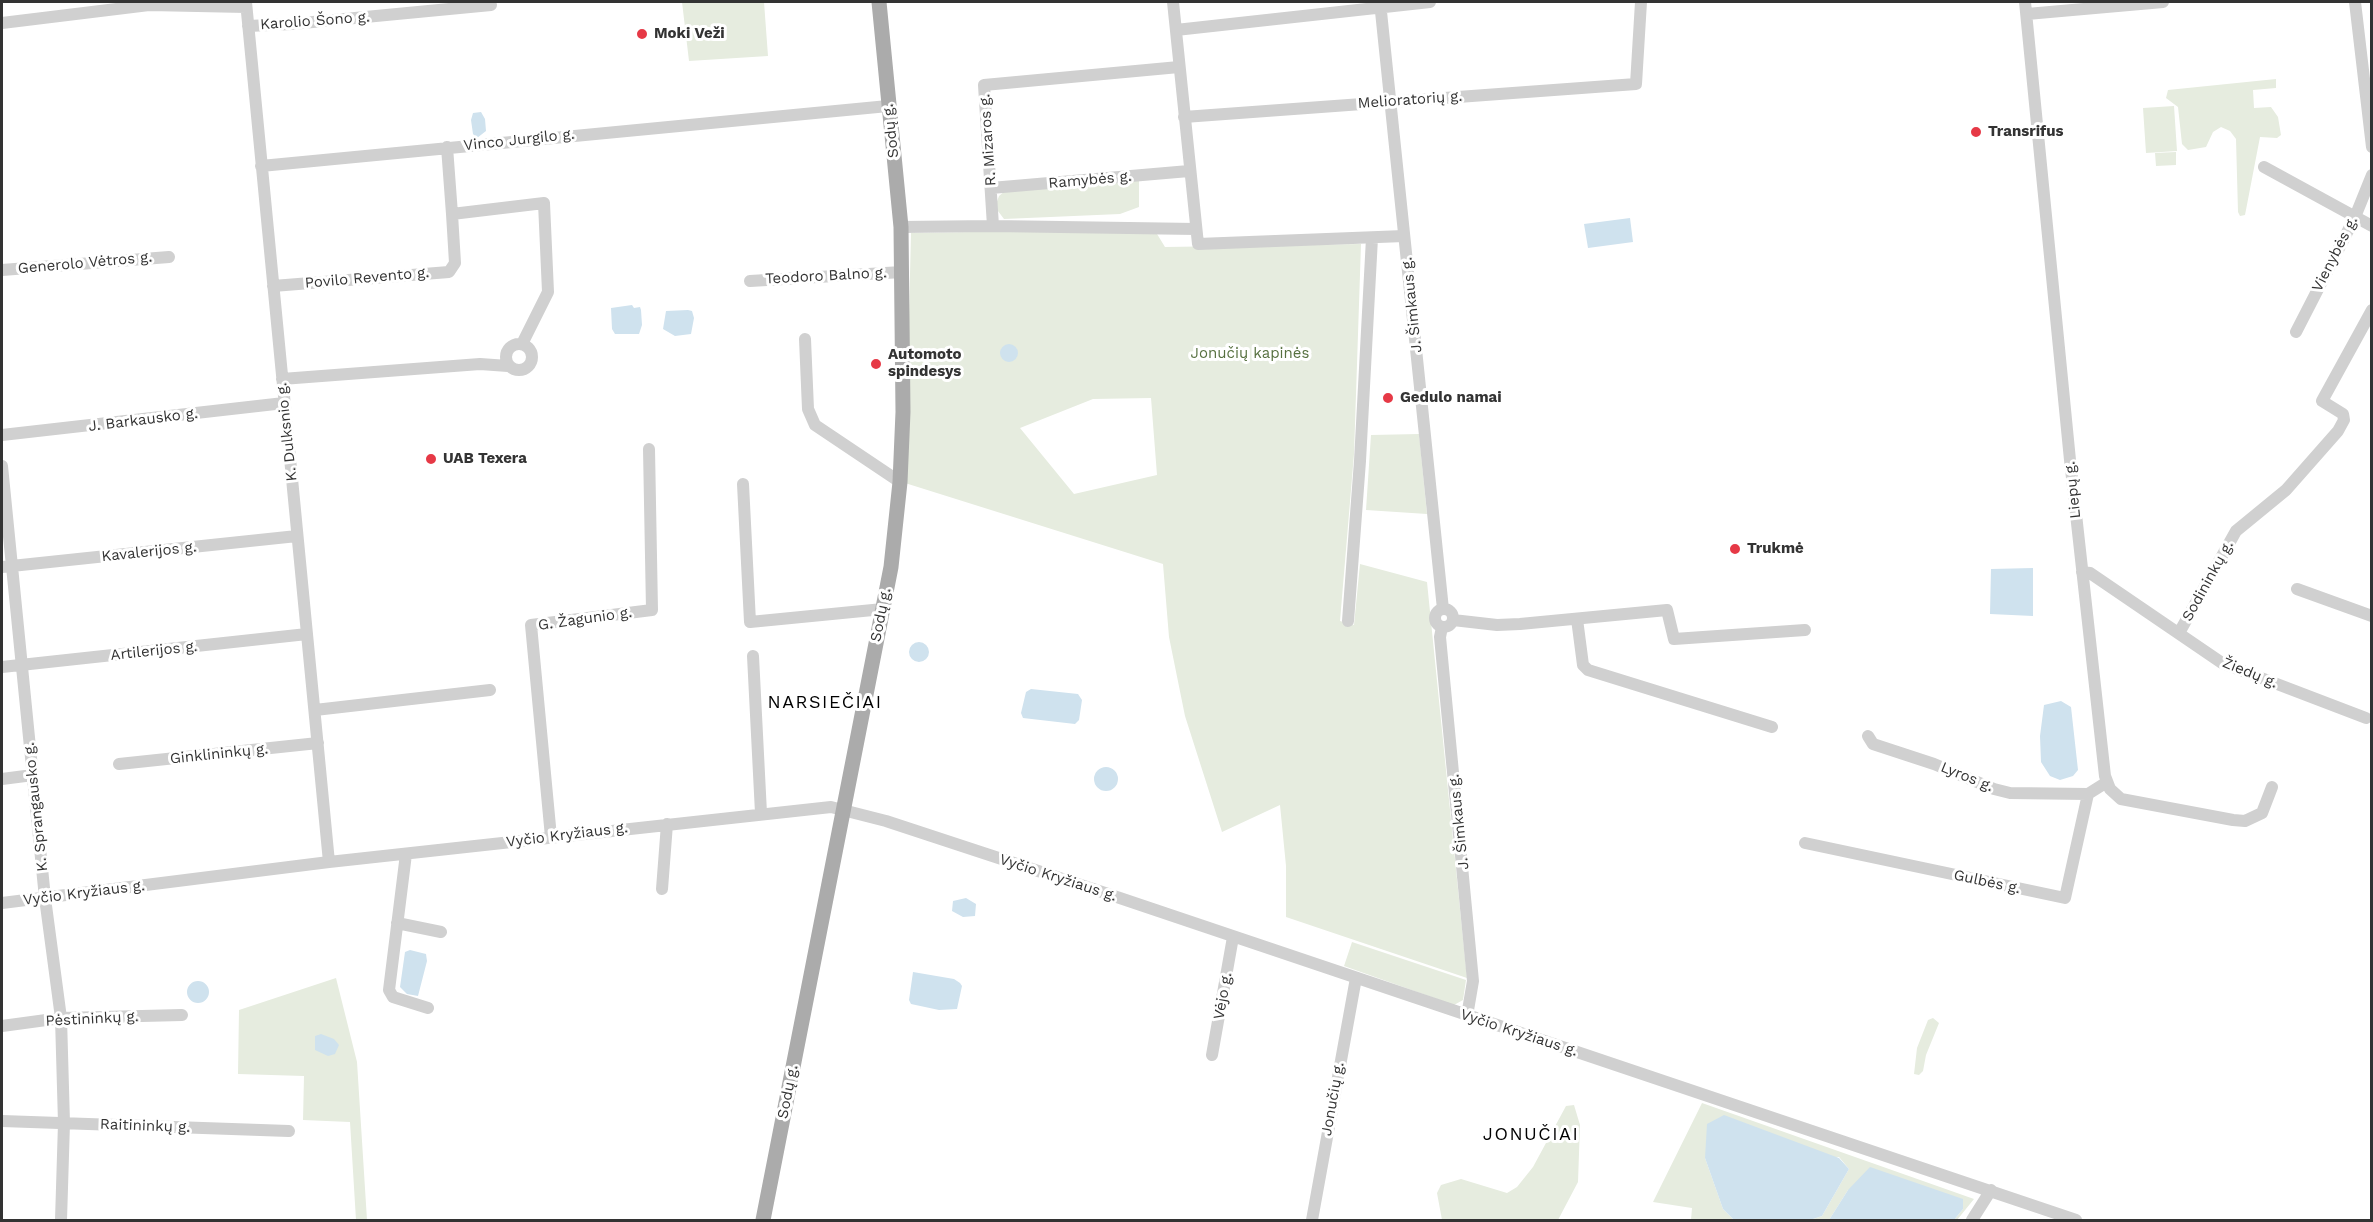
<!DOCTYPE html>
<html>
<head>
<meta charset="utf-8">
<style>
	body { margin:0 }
	#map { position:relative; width:2373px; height:1222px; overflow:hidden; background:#fff; font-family:"Work Sans",sans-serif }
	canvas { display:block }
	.frame { position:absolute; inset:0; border:3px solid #333; pointer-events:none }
</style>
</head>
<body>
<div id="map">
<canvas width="2373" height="1222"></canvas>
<div class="frame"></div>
</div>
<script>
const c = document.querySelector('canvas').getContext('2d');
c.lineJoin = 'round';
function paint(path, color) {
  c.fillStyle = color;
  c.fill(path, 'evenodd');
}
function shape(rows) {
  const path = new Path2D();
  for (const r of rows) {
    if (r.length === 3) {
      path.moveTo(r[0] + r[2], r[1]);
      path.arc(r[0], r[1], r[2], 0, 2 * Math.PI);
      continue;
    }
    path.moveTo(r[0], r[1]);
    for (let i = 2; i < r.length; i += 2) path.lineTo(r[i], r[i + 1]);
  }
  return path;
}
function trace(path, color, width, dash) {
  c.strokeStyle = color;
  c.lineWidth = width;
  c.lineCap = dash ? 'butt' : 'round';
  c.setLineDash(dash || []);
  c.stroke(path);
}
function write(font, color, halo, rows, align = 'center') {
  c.font = font + ' "Work Sans",sans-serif';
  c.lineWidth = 6;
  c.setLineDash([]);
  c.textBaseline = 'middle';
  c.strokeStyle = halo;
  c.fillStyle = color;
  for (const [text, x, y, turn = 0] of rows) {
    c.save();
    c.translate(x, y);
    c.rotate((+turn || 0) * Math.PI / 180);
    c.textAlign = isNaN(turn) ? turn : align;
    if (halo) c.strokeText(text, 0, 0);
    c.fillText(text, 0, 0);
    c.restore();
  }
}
const green = shape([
	[682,2,764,2,768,56,689,61],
	[2276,79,2276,88,2253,90,2254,108,2271,107,2278,117,2281,135,2277,138,2260,137,2245,215,2240,216,2238,212,2236,139,2230,131,2221,127,2213,132,2206,147,2188,150,2182,144,2178,107,2166,98,2168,90],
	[2174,106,2177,151,2146,153,2143,108],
	[2176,152,2176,165,2156,166,2155,153],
	[1139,179,1139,207,1120,214,1004,219,995,207,999,196,1006,190],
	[1154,229,1165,247,1361,244,1354,454,1340,621,1354,625,1360,564,1427,582,1467,978,1286,917,1286,866,1280,805,1222,832,1185,716,1169,637,1163,564,905,483,911,233],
	[1151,398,1157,475,1074,494,1020,428,1093,399],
	[1419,434,1427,514,1366,510,1371,435],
	[1352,942,1466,980,1463,1000,1454,1005,1344,966],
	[336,978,357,1062,367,1220,356,1220,350,1122,303,1120,304,1076,238,1074,239,1010],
	[1933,1018,1939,1023,1926,1055,1923,1071,1919,1075,1914,1074,1917,1048,1928,1020],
	[1702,1103,1974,1199,1957,1220,1954,1220,1963,1209,1848,1190,1829,1220,1810,1220,1822,1216,1849,1169,1839,1157,1705,1158,1723,1209,1734,1220,1691,1220,1692,1208,1653,1202],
	[1574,1105,1580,1125,1578,1182,1558,1220,1442,1220,1437,1193,1441,1185,1461,1179,1507,1193,1517,1187,1533,1167,1566,1106]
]);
const water = shape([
	[481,112,485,119,486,131,477,138,473,134,471,120,473,113],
	[1630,218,1633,242,1588,248,1584,224],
	[632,305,634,308,640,307,641,310,642,325,639,334,615,334,612,329,611,308],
	[688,310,692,311,694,318,691,334,675,336,663,329,666,311],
	[1009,353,9],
	[2033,568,2033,616,1990,614,1991,569],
	[919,652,10],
	[1031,689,1078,694,1082,700,1079,720,1075,724,1023,718,1021,713,1026,692],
	[2061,701,2071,707,2078,770,2073,776,2060,780,2050,776,2041,762,2040,736,2044,705],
	[1106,779,12],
	[966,898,976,904,975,916,963,917,952,911,953,901],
	[410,950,426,954,427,961,418,996,407,994,400,987,405,952],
	[913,972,954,979,960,983,962,986,957,1009,939,1010,911,1004,909,1000],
	[198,992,11],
	[321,1034,334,1039,339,1045,335,1054,328,1056,315,1050,315,1036],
	[1724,1115,1839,1158,1849,1169,1822,1216,1810,1220,1734,1220,1723,1209,1705,1158,1707,1124],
	[1870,1167,1963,1199,1963,1209,1954,1220,1829,1220,1848,1190]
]);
const minor = shape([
	[246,2,329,862],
	[1173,2,1198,244,1404,236],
	[1380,2,1443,609],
	[2025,2,2070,460,2105,776,2110,789,2121,799,2233,820,2245,821,2262,813,2272,787],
	[2355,2,2372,147],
	[2027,14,2163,2],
	[2,23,149,5,246,7],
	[248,26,292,24,491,5],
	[1176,30,1430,2],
	[1184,117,1636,84,1641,2],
	[447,147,452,214],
	[261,166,888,106],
	[2264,167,2372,226],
	[991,188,1189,171],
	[993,226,1196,229],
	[901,227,993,226,984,85,1179,67],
	[2,270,169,257],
	[750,281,902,272],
	[273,286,449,272,455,263,452,214,544,203,548,292,522,344],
	[2296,332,2355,217,2372,175],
	[805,339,808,409,815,425,900,482],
	[519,357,13],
	[282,379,480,364,508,366],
	[2,435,284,403],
	[2,466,45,898,61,1018,64,1123,61,1220],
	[743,484,750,622,883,609],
	[2,567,297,536],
	[2082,572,2090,573,2222,663,2366,718],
	[2297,589,2372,616],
	[1444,618,9],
	[1577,619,1583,665,1588,670,1772,727],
	[1453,620,1497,625,1520,624,1667,610,1674,639,1805,630],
	[1348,621,1360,461,1372,238],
	[1442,627,1440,637,1473,981,1467,1016],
	[2179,633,2236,531,2286,490,2338,431,2344,420,2343,414,2322,401,2372,310],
	[753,656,761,813],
	[2,667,307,634],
	[315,710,490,690],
	[1868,736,1873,744,1934,764,1994,789,2010,793,2088,794,2107,782],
	[119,764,318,743],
	[2,779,33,775],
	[551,837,531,625,652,610,649,449],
	[1805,843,2065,898,2088,794],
	[406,854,389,990,393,997,428,1008],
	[662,889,667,824],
	[2,903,329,862,831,807,886,821,1102,892,2076,1220],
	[397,923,441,932],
	[2,1026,61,1018,182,1015],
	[1212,1055,1233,937],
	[2,1121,289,1131],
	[1312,1220,1356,978],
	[1972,1220,1991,1190]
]);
const major = shape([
	[763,1220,891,567,900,482,903,412,901,227,879,2]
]);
const markers = [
	[642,34,6,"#e63946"],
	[1976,132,6,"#e63946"],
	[876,364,6,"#e63946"],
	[1388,398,6,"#e63946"],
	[431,459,6,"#e63946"],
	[1735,549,6,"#e63946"]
];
const streetNames = [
	["Karolio Šono g.",315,21,-4],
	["Melioratorių g.",1410,100,-4],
	["Sodų g.",891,131,-96],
	["Vinco Jurgilo g.",519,140,-6],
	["R. Mizaros g.",988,140,-94],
	["Ramybės g.",1090,180,-5],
	["Vienybės g.",2335,254,-63],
	["Generolo Vėtros g.",85,263,-5],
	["Teodoro Balno g.",826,276,-3],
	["Povilo Revento g.",367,278,-5],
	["J. Šimkaus g.",1412,305,-96],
	["J. Barkausko g.",143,420,-7],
	["K. Dulksnio g.",287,432,-96],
	["Liepų g.",2073,490,-96],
	["Kavalerijos g.",149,552,-6],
	["Sodininkų g.",2208,581,-61],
	["Sodų g.",881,615,-79],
	["G. Žagunio g.",585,619,-8],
	["Artilerijos g.",154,651,-6],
	["Žiedų g.",2250,673,22],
	["Ginklininkų g.",219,754,-6],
	["Lyros g.",1967,777,22],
	["K. Sprangausko g.",36,807,-96],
	["J. Šimkaus g.",1459,822,-96],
	["Vyčio Kryžiaus g.",567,835,-7],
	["Vyčio Kryžiaus g.",1058,878,18],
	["Gulbės g.",1987,882,12],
	["Vyčio Kryžiaus g.",84,893,-7],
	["Vėjo g.",1223,996,-80],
	["Pėstininkų g.",92,1019,-3],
	["Vyčio Kryžiaus g.",1519,1033,18],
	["Sodų g.",788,1092,-79],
	["Jonučių g.",1333,1099,-80],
	["Raitininkų g.",145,1126,2]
];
const poiNames = [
	["Moki Veži",654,34],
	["Transrifus",1988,132],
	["Automoto",888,355],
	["spindesys",888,372],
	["Gedulo namai",1400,398],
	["UAB Texera",443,459],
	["Trukmė",1747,549]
];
const parkNames = [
	["Jonučių kapinės",1250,354]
];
const quarterNames = [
	["NARSIEČIAI",825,703],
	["JONUČIAI",1531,1135]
];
paint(green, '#e6ecdf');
paint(water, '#cfe2ee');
trace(minor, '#d0d0d0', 12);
trace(major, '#ababab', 15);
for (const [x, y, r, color] of markers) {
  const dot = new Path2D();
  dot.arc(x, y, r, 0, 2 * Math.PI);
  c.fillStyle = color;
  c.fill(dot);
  trace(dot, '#fff', 2);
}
write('15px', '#333', '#fff', streetNames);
write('bold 15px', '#333', '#fff', poiNames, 'left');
write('15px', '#56703f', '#fff', parkNames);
c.letterSpacing = '1.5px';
write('18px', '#000', '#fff', quarterNames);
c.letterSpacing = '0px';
</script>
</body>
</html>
